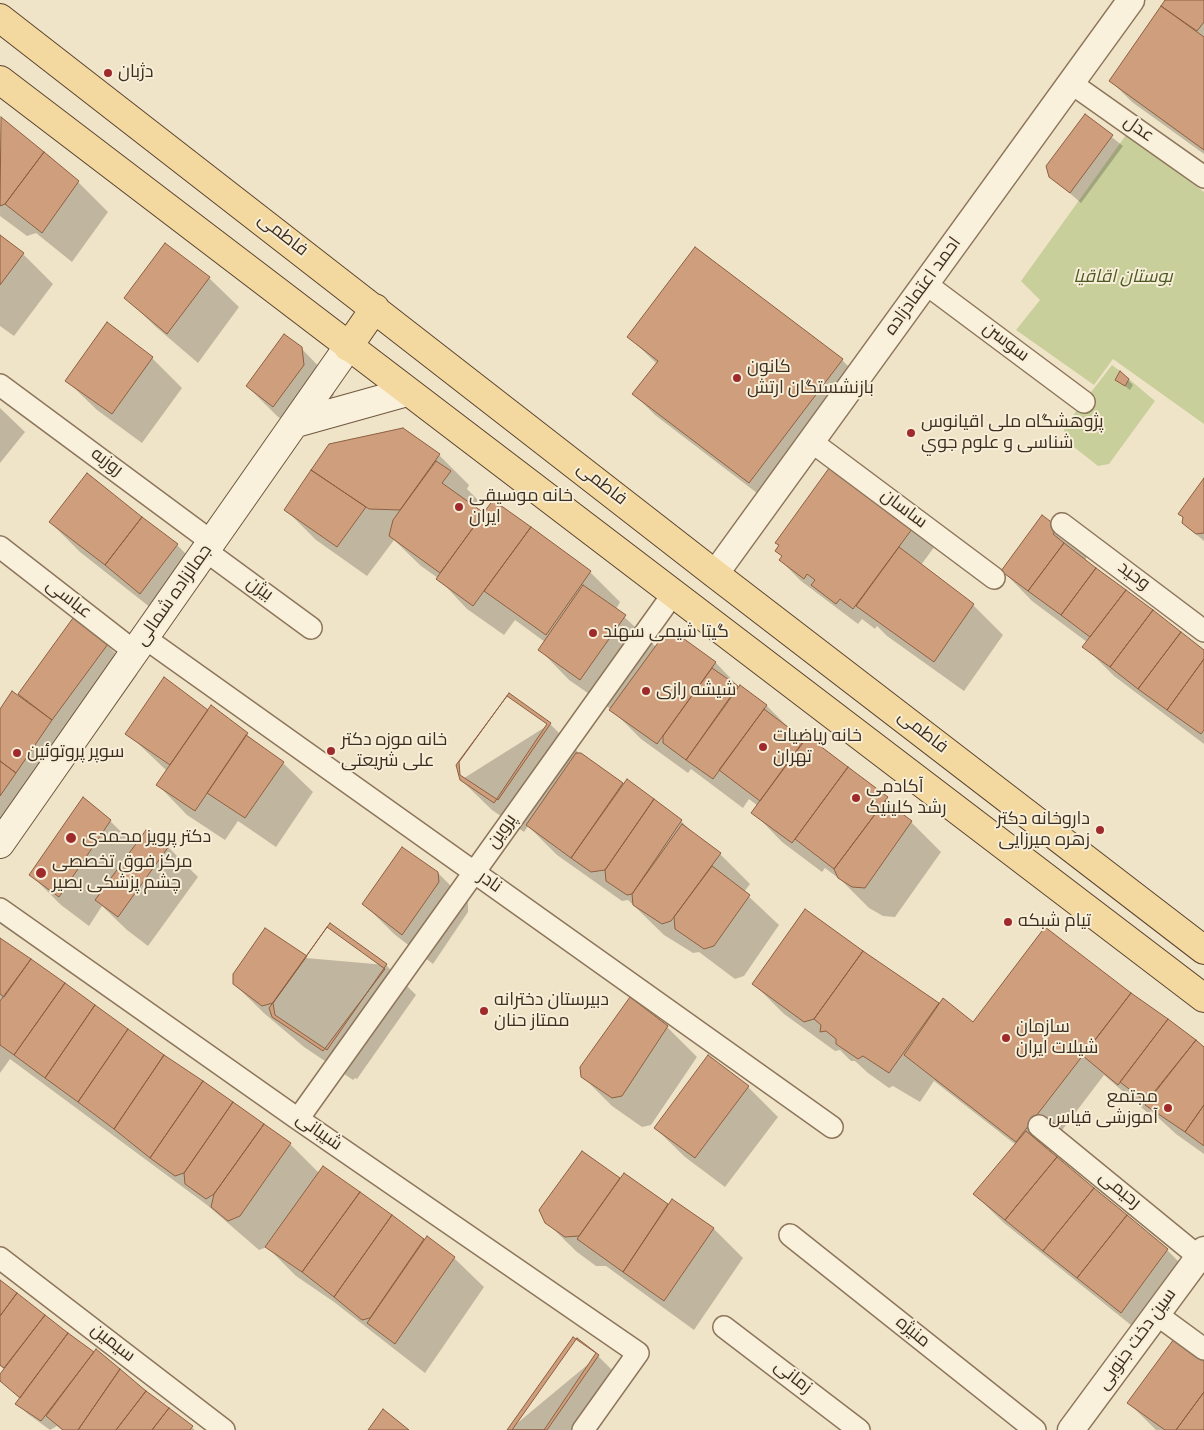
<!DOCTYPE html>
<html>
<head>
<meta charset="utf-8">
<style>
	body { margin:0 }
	canvas { display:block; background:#f0e4c8 }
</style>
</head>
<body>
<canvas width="1204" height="1430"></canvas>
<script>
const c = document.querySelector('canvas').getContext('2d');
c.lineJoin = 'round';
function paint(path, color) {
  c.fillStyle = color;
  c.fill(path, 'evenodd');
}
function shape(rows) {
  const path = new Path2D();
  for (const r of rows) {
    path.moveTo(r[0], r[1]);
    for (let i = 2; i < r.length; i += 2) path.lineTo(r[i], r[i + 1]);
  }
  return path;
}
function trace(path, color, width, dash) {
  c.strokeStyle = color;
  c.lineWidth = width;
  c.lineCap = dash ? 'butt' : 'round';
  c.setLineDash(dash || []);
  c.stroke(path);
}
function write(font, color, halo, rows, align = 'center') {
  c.font = font + ' Georgia,Cairo,serif';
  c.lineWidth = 4;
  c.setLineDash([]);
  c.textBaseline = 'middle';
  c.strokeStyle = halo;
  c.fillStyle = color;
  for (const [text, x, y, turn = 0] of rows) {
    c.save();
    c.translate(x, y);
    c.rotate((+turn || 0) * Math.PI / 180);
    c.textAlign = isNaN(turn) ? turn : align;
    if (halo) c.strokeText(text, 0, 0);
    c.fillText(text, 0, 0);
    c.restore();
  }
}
const green = shape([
	[1126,135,1204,192,1204,424,1113,359,1094,385,1016,330,1040,300,1021,281],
	[1112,365,1120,371,1115,380,1125,386,1129,379,1155,401,1109,464,1098,466,1065,440,1064,427]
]);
const shadow = shape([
	[1167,0,1204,0,1204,154,1132,102,1111,81,1166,10,1163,6],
	[1085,116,1123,146,1081,203,1050,176],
	[1,119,78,182,108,212,72,262,36,233,27,236,0,216],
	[0,236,23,254,53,284,14,336,0,326],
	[209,278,239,307,198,363,156,327,126,298],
	[629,337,842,360,863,381,770,503,655,415,634,394,657,364],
	[301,348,331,379,334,395,303,436,277,416,247,386],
	[152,358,182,388,142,443,97,410,67,381],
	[1121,373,1133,385,1130,390,1117,380],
	[0,408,25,432,0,463],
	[403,429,439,455,469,485,467,489,480,502,475,509,484,515,494,501,590,572,620,602,616,609,656,647,679,637,716,663,740,688,767,706,794,733,805,742,807,738,887,798,941,852,895,917,883,916,869,908,842,881,825,868,822,872,782,842,753,812,758,806,749,799,743,808,691,769,688,773,641,739,611,709,569,680,540,650,545,642,515,620,504,635,467,609,438,578,421,566,394,540,367,576,316,540,286,510,329,445],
	[833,466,935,546,921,565,973,605,1003,635,964,691,887,636,877,626,875,629,862,619,858,624,801,581,780,560,783,557,776,551],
	[1204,480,1204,541,1183,523],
	[50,522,177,545,207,575,170,623,80,552],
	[1057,528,1087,557,1085,560,1204,651,1204,744,1114,676,1084,646,1087,642,1032,601,1003,571],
	[73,619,107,645,137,675,12,851,7,855,0,853,0,711,18,697],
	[211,707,283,763,313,792,276,847,238,821,225,840,187,815,158,785,167,771,127,733,208,711],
	[550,724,580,754,681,821,697,837,720,854,750,884,744,892,779,925,744,976,735,979,699,952,693,953,664,935,628,900,622,901,557,855,528,826,524,832,492,810,461,780],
	[110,821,136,846,146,832,168,847,198,877,148,946,127,930,102,906,89,926,61,905,31,875],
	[438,873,468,903,468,912,433,964,394,934,364,904],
	[805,910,939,1005,974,1024,1130,994,1204,1049,1204,1154,1176,1134,1151,1111,1149,1114,1104,1075,1047,1150,1167,1250,1197,1280,1152,1342,1004,1223,974,1194,1016,1145,934,1081,920,1102,893,1086,889,1088,868,1073,855,1061,851,1061,840,1050,835,1051,784,1014,754,984],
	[0,940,290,1144,319,1173,323,1167,425,1241,454,1258,484,1287,425,1373,334,1302,296,1276,267,1247,259,1250,207,1205,10,1059,0,1073],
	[306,958,386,965,416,995,357,1079,355,1078,353,1080,304,1047,265,1014,234,984],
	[667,1027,697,1057,651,1125,642,1127,612,1106,582,1076],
	[748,1087,778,1117,725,1187,685,1157,655,1128],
	[582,1152,621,1180,624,1175,668,1206,672,1200,714,1229,743,1258,694,1330,606,1266,596,1266,577,1252,546,1222],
	[0,1282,94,1354,96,1351,195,1430,62,1430,57,1426,50,1430,28,1414,17,1404,21,1399,0,1379,5,1370,0,1366],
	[598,1356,628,1386,598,1430,509,1430],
	[1204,1363,1204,1430,1156,1430,1129,1403]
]);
const building = shape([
	[1165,0,1204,0,1204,22,1197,31,1161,6,1165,0],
	[1161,6,1204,37,1204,150,1109,81,1161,6],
	[1085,114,1113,135,1070,193,1049,177,1046,166,1085,114],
	[1,117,44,152,5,204,0,206,1,117],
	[44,152,79,181,42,233,5,204,44,152],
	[0,235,24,253,0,285,0,235],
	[165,243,210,277,167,334,124,298,165,243],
	[695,247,843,359,749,483,632,394,658,361,627,337,695,247],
	[107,322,153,357,112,414,65,381,107,322],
	[284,334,302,347,304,365,273,407,246,386,284,334],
	[1120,371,1129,379,1125,386,1115,380,1120,371],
	[403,428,440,454,400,510,369,509,311,470,329,444,403,428],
	[436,461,451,471,442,483,484,513,440,573,389,536,393,520,436,461],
	[832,464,915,525,853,609,840,599,836,604,811,585,815,580,807,574,804,579,779,560,782,556,775,551,779,545,775,543,832,464],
	[311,470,366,507,337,547,284,510,311,470],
	[87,473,142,517,105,565,49,522,87,473],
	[1204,478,1204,533,1196,534,1182,523,1183,517,1178,514,1204,478],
	[493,500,531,527,473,606,436,579,493,500],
	[1042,515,1058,527,1053,534,1064,543,1028,591,1001,571,1042,515],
	[142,517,178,544,140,594,105,565,142,517],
	[531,527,591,571,546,635,484,591,531,527],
	[1064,543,1096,568,1061,615,1028,591,1064,543],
	[899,547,974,604,934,662,856,606,899,547],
	[1096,568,1126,590,1090,637,1061,615,1096,568],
	[583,585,626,615,580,680,538,650,583,585],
	[1126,590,1153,610,1110,667,1082,647,1126,590],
	[1153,610,1181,632,1138,689,1110,667,1153,610],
	[73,618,108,644,52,720,18,694,73,618],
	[1181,632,1204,650,1204,659,1167,710,1138,689,1181,632],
	[680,636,716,662,657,744,609,710,660,640,680,636],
	[1204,659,1204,730,1201,734,1167,710,1204,659],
	[712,668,738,686,686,760,663,743,663,736,712,668],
	[164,677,208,710,170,765,125,734,164,677],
	[740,685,767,705,713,779,686,760,740,685],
	[12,691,52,720,16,773,0,761,0,709,12,691],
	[509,693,551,723,498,800,460,775,459,762,509,693],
	[507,696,547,724,494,803,460,780,456,765,507,696],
	[211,705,248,733,195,811,156,785,211,705],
	[764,709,805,740,760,801,719,770,764,709],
	[246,735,284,762,245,818,207,793,246,735],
	[807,736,848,767,792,843,751,813,807,736],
	[576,753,581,753,623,783,571,858,526,825,576,753],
	[0,761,16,773,0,796,0,761],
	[848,767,888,797,834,869,795,839,848,767],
	[627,779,654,799,605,870,591,872,571,858,627,779],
	[83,797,111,820,59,897,29,875,83,797],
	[654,799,682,820,632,894,627,895,606,881,605,870,654,799],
	[885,801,912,821,865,888,852,887,838,878,834,869,885,801],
	[682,824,721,853,671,921,662,924,633,905,632,894,682,824],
	[146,830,169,846,118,917,95,900,146,830],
	[402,847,438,872,439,882,402,935,362,904,402,847],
	[712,866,750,895,714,946,704,949,675,929,674,917,712,866],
	[805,909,863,951,814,1019,804,1022,752,984,805,909],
	[330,923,387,964,327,1050,275,1015,273,1003,330,923],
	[327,927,385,969,323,1051,272,1017,269,1008,327,927],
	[1045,927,1131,993,1016,1142,904,1055,943,998,973,1022,1045,927],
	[265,928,307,956,273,1003,262,1006,233,984,233,974,265,928],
	[0,938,31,959,4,997,0,994,0,938],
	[863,951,939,1003,889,1073,863,1056,858,1059,836,1044,836,1039,826,1031,820,1032,821,1025,814,1019,863,951],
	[31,959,65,983,14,1055,0,1045,0,1001,31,959],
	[65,983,95,1005,45,1078,14,1055,65,983],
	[1131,993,1168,1019,1118,1085,1083,1056,1131,993],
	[630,997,668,1026,622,1096,612,1098,581,1077,580,1067,630,997],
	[95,1005,128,1029,78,1102,45,1078,95,1005],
	[1168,1019,1196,1040,1146,1102,1120,1082,1168,1019],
	[128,1029,164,1055,114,1129,78,1102,128,1029],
	[1196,1040,1204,1047,1204,1105,1185,1132,1145,1105,1196,1040],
	[164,1055,203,1081,150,1158,114,1129,164,1055],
	[708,1055,749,1086,695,1158,654,1128,708,1055],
	[203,1081,233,1102,184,1173,175,1176,150,1158,203,1081],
	[233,1102,264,1124,214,1194,206,1199,185,1184,184,1173,233,1102],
	[1204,1105,1204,1146,1185,1132,1204,1105],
	[264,1124,291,1143,240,1216,228,1221,211,1207,214,1194,264,1124],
	[1026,1131,1057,1157,1005,1220,973,1194,1026,1131],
	[582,1151,620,1178,579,1236,565,1237,545,1223,539,1210,582,1151],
	[1057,1157,1094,1188,1043,1251,1005,1220,1057,1157],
	[323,1166,360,1192,302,1272,265,1247,323,1166],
	[624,1173,668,1204,623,1272,577,1239,624,1173],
	[1094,1188,1127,1215,1077,1278,1043,1251,1094,1188],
	[360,1192,392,1215,334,1297,302,1272,360,1192],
	[672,1199,714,1228,664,1301,623,1272,672,1199],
	[392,1215,424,1239,370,1318,362,1320,334,1297,392,1215],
	[1127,1215,1168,1249,1121,1313,1077,1278,1127,1215],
	[427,1236,455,1257,395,1344,367,1323,427,1236],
	[0,1280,17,1293,0,1316,0,1280],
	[17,1293,45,1315,4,1368,0,1365,0,1316,17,1293],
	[45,1315,68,1333,20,1398,0,1381,0,1374,45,1315],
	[68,1333,94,1352,41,1421,15,1404,68,1333],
	[573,1337,596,1353,544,1430,507,1430,573,1337],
	[577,1338,599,1355,547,1430,512,1430,577,1338],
	[1174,1339,1204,1361,1204,1392,1176,1430,1165,1430,1127,1403,1174,1339],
	[96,1349,120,1369,78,1430,63,1430,46,1416,96,1349],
	[120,1369,146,1391,116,1430,78,1430,120,1369],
	[146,1391,169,1408,152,1430,116,1430,146,1391],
	[1204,1392,1204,1430,1176,1430,1204,1392],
	[169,1408,193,1426,190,1430,152,1430,169,1408],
	[383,1409,409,1430,368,1430,383,1409]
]);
const minor = shape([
	[1071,83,1204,177],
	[926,284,1084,402],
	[0,385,212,542],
	[812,442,994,578],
	[1062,524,1204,631],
	[0,547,135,652],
	[206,551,311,628],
	[145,638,832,1127],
	[0,909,298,1119,638,1353,583,1430],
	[298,1119,673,594],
	[1039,1126,1199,1257],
	[790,1235,1035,1430],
	[0,1258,224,1430],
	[1156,1314,1204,1349],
	[724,1327,859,1430]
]);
const tertiary = shape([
	[715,574,1131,0],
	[1071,1430,1204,1250]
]);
const secondary = shape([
	[296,423,407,392],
	[0,844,348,347]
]);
const primary = shape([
	[0,18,715,574,1204,950],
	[0,80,1204,998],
	[348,347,375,308]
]);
const markers = [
	[108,73,5,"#9e2a2b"],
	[737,378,5,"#9e2a2b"],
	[911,433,5,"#9e2a2b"],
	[459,507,5,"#9e2a2b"],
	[593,633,5,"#9e2a2b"],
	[646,691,5,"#9e2a2b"],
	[763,747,5,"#9e2a2b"],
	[331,751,5,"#9e2a2b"],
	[17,753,5,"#9e2a2b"],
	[856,798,5,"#9e2a2b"],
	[1100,830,5,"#9e2a2b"],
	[71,838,6,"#9e2a2b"],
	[41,873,6,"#9e2a2b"],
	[1008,922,5,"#9e2a2b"],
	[484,1011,5,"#9e2a2b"],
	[1006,1038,5,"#9e2a2b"],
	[1168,1108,5,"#9e2a2b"]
];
const poiNames = [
	["دژبان",118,73],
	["کانون",747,368],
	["بازنشستگان ارتش",747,389],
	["پژوهشگاه ملی اقیانوس",921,423],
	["شناسی و علوم جوي",921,444],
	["خانه موسیقی",469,497],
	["ایران",469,518],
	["گیتا شیمی سهند",603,633],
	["شیشه رازی",656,691],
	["خانه ریاضیات",773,737],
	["تهران",773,758],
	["خانه موزه دکتر",341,741],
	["علی شریعتی",341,762],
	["سوپر پروتوئین",27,753],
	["آکادمی",866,788],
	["رشد کلینیک",866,809],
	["داروخانه دکتر",1090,820,"right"],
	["زهره میرزایی",1090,841,"right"],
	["دکتر پرویز محمدی",82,838],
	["مرکز فوق تخصصی",52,863],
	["چشم پزشکی بصیر",52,884],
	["تیام شبکه",1018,922],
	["دبیرستان دخترانه",494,1001],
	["ممتاز حنان",494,1022],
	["سازمان",1016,1028],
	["شیلات ایران",1016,1049],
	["مجتمع",1158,1098,"right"],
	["آموزشی قیاس",1158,1119,"right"]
];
const streetNames = [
	["عدل",1138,130,35],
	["فاطمی",282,236,38],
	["احمد اعتمادزاده",924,287,-54],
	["سوسن",1005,343,37],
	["روزبه",106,463,37],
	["فاطمی",601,485,38],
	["ساسان",903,510,37],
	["وحید",1133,577,37],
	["بیژن",259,590,36],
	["جمالزاده شمالی",175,596,-55],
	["عباسی",68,600,38],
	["فاطمی",922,733,38],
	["پروین",503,832,-55],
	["نادر",489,883,35],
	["شیبانی",318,1133,35],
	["رحیمی",1119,1191,39],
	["منیژه",912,1333,39],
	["سین دخت جنوبی",1138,1340,-54],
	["سیمین",112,1344,38],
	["زمانی",792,1378,38]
];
const parkNames = [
	["بوستان اقاقیا",1123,278]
];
paint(green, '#c9cf9b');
paint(shadow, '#0003');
paint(building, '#cf9f7d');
trace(building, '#8d5f41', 1);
trace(minor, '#8d765c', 24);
trace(tertiary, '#8d765c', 29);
trace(secondary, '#6f573f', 30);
trace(primary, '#5b4430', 30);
trace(minor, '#faf1dc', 21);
trace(tertiary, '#faf1dc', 26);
trace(secondary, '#faf1dc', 28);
trace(primary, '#f3d9a0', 28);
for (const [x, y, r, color] of markers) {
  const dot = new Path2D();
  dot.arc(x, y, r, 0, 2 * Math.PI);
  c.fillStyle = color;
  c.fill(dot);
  trace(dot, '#f7eed8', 2);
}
write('18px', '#3d2e20', '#f7eed8', poiNames, 'left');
write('18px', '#3d2e20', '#f7eed8', streetNames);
write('italic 18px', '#4d5a26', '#f7eed8', parkNames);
</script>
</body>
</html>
